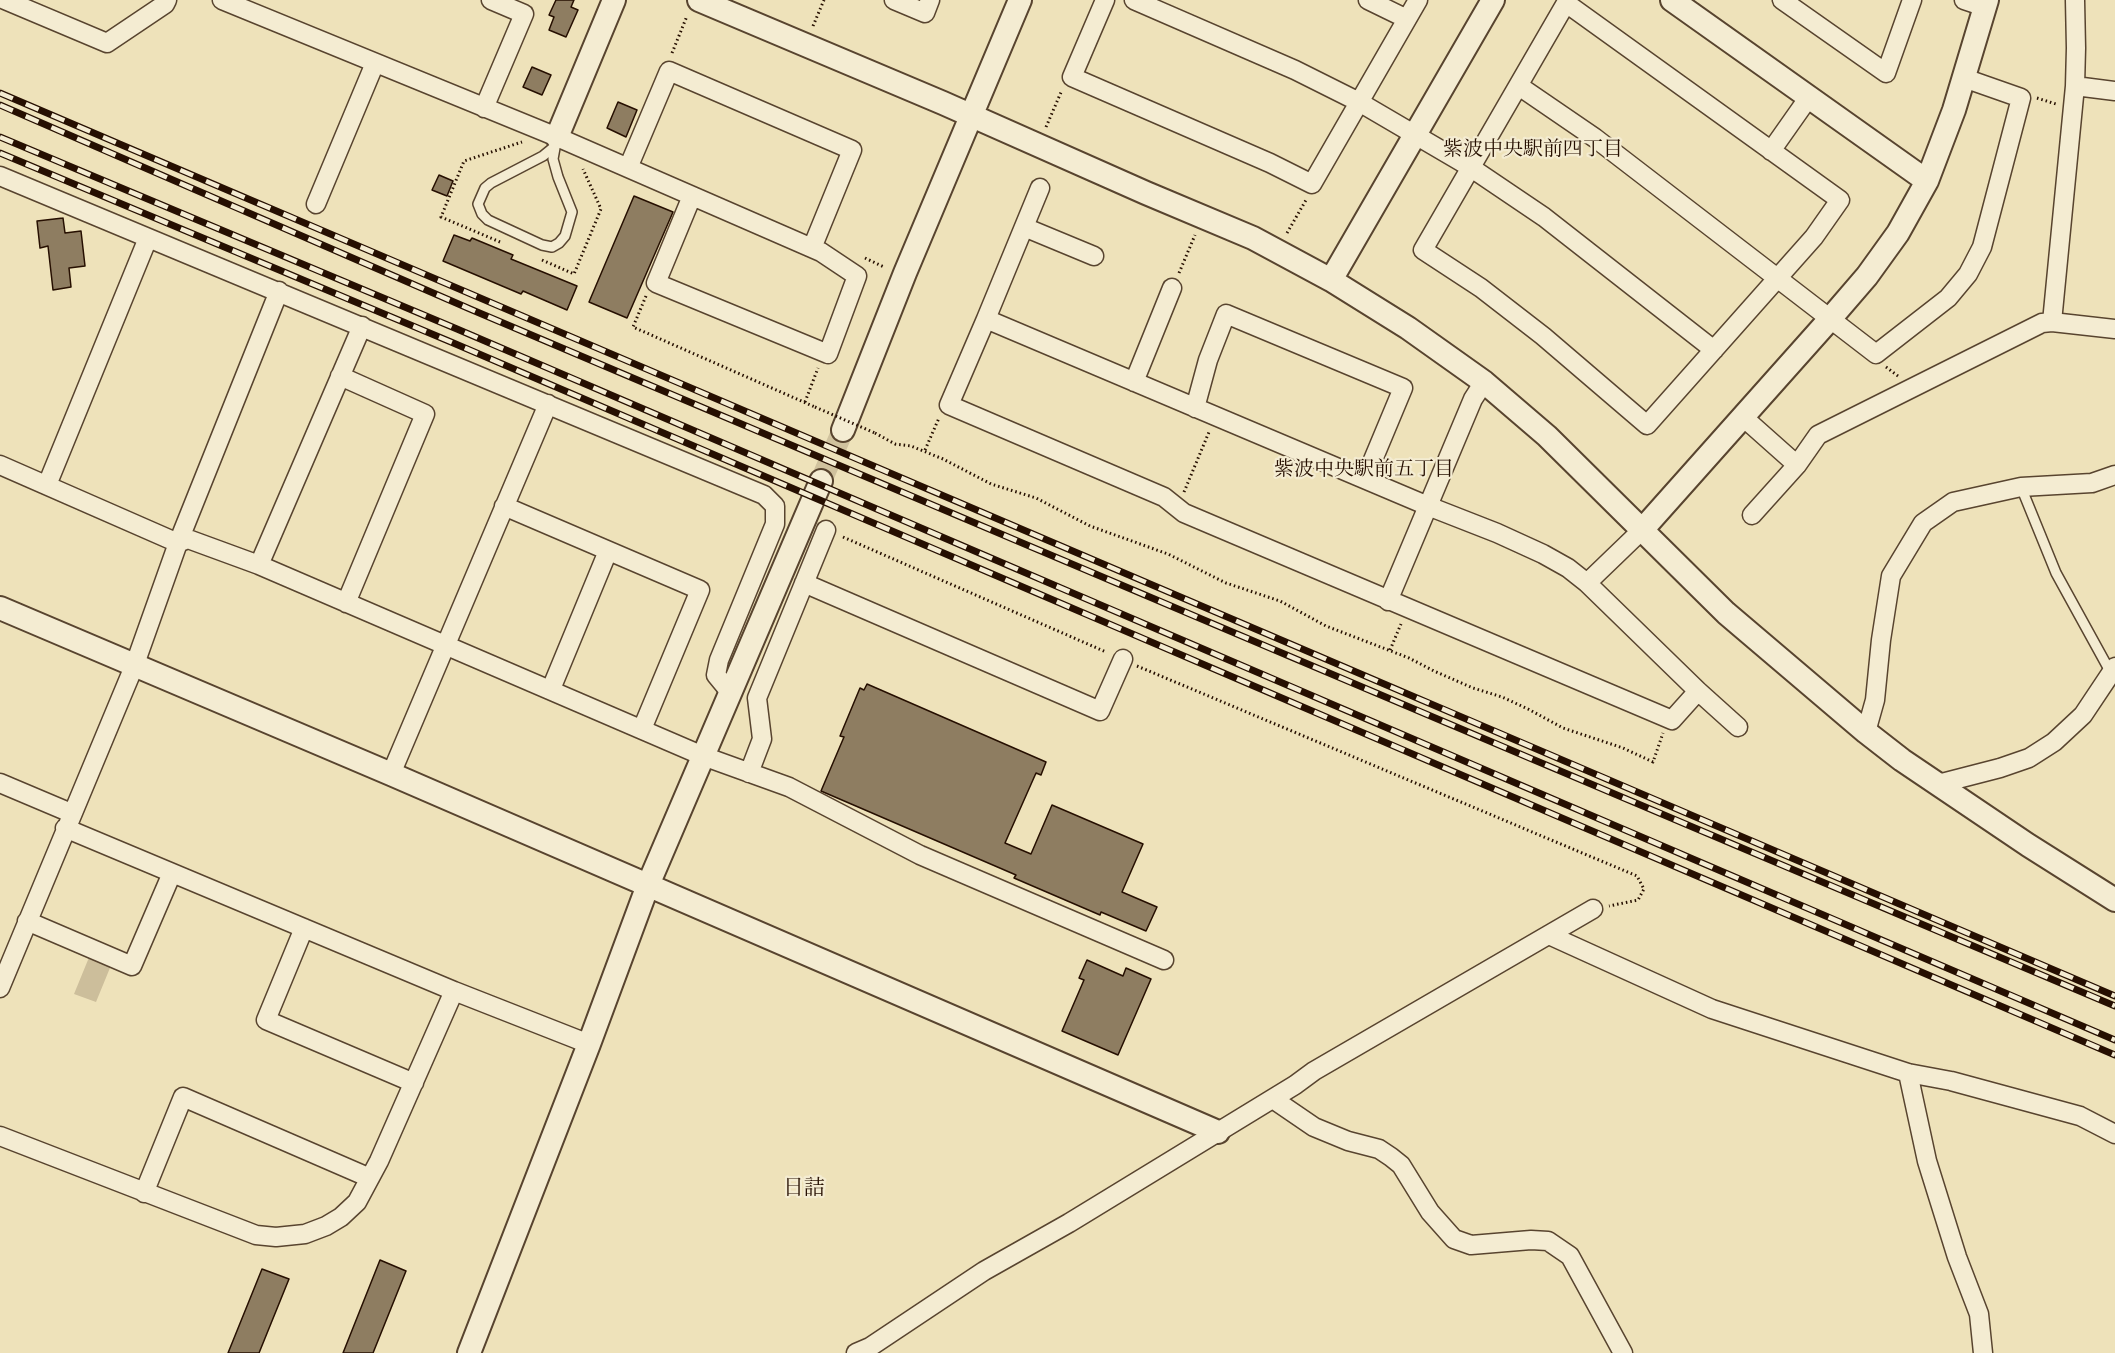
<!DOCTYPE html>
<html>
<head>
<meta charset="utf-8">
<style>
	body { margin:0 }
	canvas { display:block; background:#eee2ba }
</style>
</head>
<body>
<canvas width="2115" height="1353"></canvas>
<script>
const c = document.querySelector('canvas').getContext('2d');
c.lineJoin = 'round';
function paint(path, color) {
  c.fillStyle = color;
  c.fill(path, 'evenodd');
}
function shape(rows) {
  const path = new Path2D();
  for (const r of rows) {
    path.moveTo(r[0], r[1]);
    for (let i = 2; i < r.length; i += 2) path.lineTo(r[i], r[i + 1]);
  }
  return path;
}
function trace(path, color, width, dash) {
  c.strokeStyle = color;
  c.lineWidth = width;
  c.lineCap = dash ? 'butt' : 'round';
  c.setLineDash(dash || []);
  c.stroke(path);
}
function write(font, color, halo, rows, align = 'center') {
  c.font = font + ' "Libre Caslon Text","Noto Serif JP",serif';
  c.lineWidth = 4.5;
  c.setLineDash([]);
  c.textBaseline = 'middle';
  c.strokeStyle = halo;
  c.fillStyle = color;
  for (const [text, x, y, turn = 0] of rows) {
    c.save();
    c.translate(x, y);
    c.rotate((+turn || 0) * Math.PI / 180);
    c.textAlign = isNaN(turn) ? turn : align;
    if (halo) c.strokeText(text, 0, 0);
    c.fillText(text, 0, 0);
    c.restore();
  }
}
const green = shape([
	[90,955,112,963,96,1002,74,994]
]);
const building = shape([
	[556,0,574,0,571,7,578,10,566,37,549,30,554,17,549,15,556,0],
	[532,67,551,75,542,95,523,87,532,67],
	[618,102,637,110,626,137,607,128,618,102],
	[439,175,453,181,447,196,432,190,439,175],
	[634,196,673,212,627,318,589,302,634,196],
	[63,218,65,233,81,231,85,266,69,268,71,287,53,290,48,246,40,248,37,221,63,218],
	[454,235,470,241,472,238,513,255,511,259,577,286,567,310,523,291,521,294,443,261,454,235],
	[867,684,1046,762,1041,775,1036,773,1005,843,1031,854,1052,805,1143,844,1122,892,1157,907,1146,931,1101,912,1100,915,1014,878,1016,875,821,791,844,737,840,736,860,688,864,690,867,684],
	[1087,960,1123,976,1126,968,1151,979,1118,1055,1062,1031,1084,980,1079,978,1087,960],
	[380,1260,406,1271,373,1353,343,1353,380,1260],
	[262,1269,289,1279,259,1353,228,1353,262,1269]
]);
const tertiaryTunnel = shape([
	[821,481,843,430]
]);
const path = shape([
	[813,26,824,0],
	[672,53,687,16],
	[2037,98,2056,104],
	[1046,127,1062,90],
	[1287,233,1306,200],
	[500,242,441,217,464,161,522,142],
	[865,258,884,267],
	[542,260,574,274,601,209,583,169],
	[1179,273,1195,235],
	[646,296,633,327,815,407],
	[1886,367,1898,376],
	[805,402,818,368],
	[875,433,895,444,911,446,943,459,991,484,1036,498,1090,526,1168,554,1226,583,1280,601,1326,626,1409,658,1434,671,1473,688,1502,697,1528,709,1563,728,1623,748,1653,762,1663,733],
	[925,450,939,418],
	[1184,492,1209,432],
	[843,537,1106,652],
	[1390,650,1401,624],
	[1137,666,1637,876,1644,889,1638,900,1609,906]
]);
const service = shape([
	[554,147,543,156,491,183,485,188,478,204,482,214,488,220,542,245,552,247,559,243,565,236,572,212,558,177,553,159,557,137],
	[2021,487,2056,573,2111,673]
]);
const minor = shape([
	[5,0,107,43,165,4,167,0],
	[222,0,557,137,821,252,857,276,828,354,656,283,692,196],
	[894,0,925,13,930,0],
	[1105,0,1072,77,1270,163,1312,184,1418,0],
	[1134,0,1295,70,1359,102,1470,167,1544,217,1714,350],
	[1368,0,1407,19],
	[1782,0,1886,73,1912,0],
	[1964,0,1985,7],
	[1566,3,1840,200,1814,237,1647,425,1543,336,1481,288,1423,250,1566,3],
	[1519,86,1595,138,1876,354,1948,298,1968,274,1982,247,2021,98,1964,78],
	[2075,86,2115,91],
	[484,108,524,14,491,0],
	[1771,151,1809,97],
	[628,168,669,71,852,150,812,248],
	[0,176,764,495,775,506,775,524,719,660,716,675,730,692],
	[316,204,375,63],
	[1024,227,1094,256],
	[986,319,1040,188],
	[2052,322,2075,86,2076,48,2075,0],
	[340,376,425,414,346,603],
	[1134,382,1172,288],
	[1195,408,1208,360,1226,314,1403,388,1365,479],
	[1743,417,1797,465,1818,435,2042,323,2052,322,2115,329],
	[0,465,178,543,188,539,259,565,703,756,789,787,920,855,1164,960],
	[47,485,148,238],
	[504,506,700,590,642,729],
	[1752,515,1797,465],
	[1642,530,1587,583,1568,568,1543,554,1497,533,1428,506,986,319,949,405,1164,497,1184,513,1672,720,1698,691],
	[259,565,362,326],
	[804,583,1100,711,1123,659],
	[1587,583,1698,691,1738,727],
	[1388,601,1473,399,1484,382],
	[551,689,608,551],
	[1866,732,1875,700,1881,640,1891,576,1923,523,1953,502,2021,487,2092,483,2115,475],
	[749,773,762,739,757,698,826,530],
	[391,774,548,404],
	[0,783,71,813],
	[1938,784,2000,768,2029,758,2054,742,2083,715,2115,667],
	[65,828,454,991,589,1044],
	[27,921,132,966,172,873],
	[304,928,266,1020,414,1083],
	[1549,935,1712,1009,1908,1073,1951,1081,2080,1116,2115,1134],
	[0,988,135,664,178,543,279,291],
	[1908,1073,1927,1161,1957,1257,1979,1314,1983,1353],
	[1273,1099,1314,1127,1348,1141,1379,1149,1391,1157,1401,1165,1430,1212,1454,1239,1471,1245,1531,1240,1548,1241,1570,1256,1623,1353],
	[0,1136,256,1235,276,1237,305,1234,326,1226,341,1217,357,1202,379,1161,454,991],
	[144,1193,183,1097,370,1178],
	[856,1353,870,1347,984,1271,1069,1223,1295,1085,1314,1071,1593,909]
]);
const tertiary = shape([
	[699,0,943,103,1146,193,1253,238,1331,280,1408,328,1484,382,1547,436,1726,613,1866,732,1902,760,2028,845,2115,900],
	[1672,0,1927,181],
	[557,137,614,0],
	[1331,280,1493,0],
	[843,430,905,273,1020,0],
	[1642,530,1830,319,1867,276,1898,233,1927,181,1954,110,1987,0],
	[0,608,391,774,1218,1132],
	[469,1353,589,1044,648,885,821,481]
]);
const rail = shape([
	[0,93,2115,996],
	[0,105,470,309,2115,1006],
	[0,137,457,329,2115,1040],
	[0,153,451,342,2115,1055]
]);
const pathBridge = shape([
	[815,407,875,433]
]);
const neighbourhoodNames = [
	["紫波中央駅前四丁目",1533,149],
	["紫波中央駅前五丁目",1364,469]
];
const quarterNames = [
	["日詰",804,1188]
];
paint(green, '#ccbe9b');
paint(building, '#8e7d61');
trace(building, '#260f01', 1.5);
trace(tertiaryTunnel, '#d0c29e', 22, [22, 11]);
trace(service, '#58442f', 12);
trace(minor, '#58442f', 21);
trace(tertiary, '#58442f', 26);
trace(path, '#260f01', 3, [1.5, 3]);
trace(service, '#f4ecd2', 9);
trace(minor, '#f4ecd2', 18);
trace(tertiary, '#f4ecd2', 22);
trace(rail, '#260f01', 7);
trace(rail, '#f4ecd2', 4.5, [14]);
trace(pathBridge, '#260f01', 3, [1.5, 3]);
write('20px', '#260f01', '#f4ecd2', neighbourhoodNames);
write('21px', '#260f01', '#f4ecd2', quarterNames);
</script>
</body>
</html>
